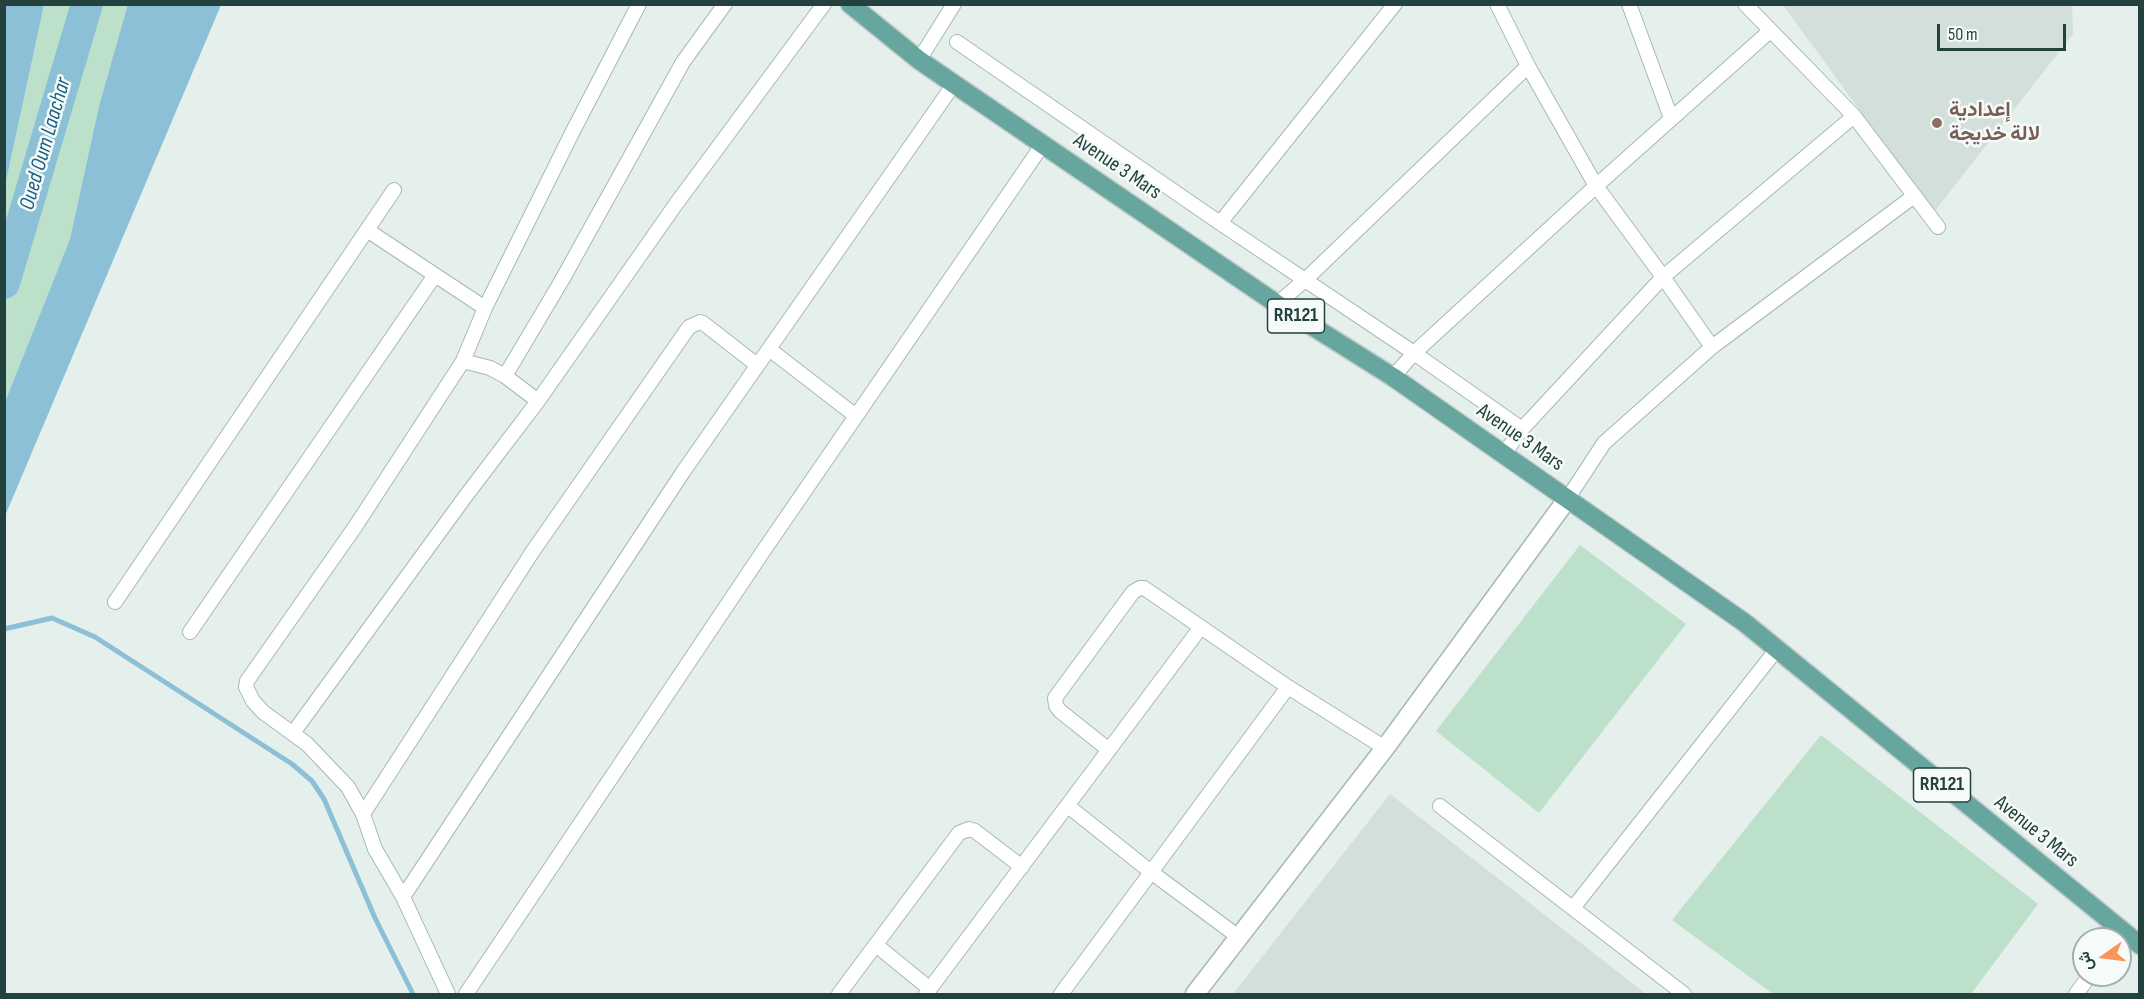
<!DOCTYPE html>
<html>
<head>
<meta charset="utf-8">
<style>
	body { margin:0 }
	#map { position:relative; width:2144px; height:999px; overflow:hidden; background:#e5efec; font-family:"Sofia Sans Condensed",Vazirmatn,sans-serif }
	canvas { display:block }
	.frame { position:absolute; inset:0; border:6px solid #23423e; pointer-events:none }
	.north { position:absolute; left:2072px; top:927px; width:60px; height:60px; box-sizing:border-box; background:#f6fbf9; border:2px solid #a2b1ae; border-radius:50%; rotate:256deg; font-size:16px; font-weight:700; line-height:24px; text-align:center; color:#23423e }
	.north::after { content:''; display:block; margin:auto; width:21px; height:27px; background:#f89659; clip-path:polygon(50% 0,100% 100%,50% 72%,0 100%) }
	.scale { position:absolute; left:1937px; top:24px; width:129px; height:27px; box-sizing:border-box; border:3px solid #23423e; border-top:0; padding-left:8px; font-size:18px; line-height:21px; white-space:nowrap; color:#23423e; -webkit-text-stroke:4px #f6fbf9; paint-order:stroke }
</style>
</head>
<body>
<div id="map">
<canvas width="2144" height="999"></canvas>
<div class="frame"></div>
<div class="north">ش</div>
<div class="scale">50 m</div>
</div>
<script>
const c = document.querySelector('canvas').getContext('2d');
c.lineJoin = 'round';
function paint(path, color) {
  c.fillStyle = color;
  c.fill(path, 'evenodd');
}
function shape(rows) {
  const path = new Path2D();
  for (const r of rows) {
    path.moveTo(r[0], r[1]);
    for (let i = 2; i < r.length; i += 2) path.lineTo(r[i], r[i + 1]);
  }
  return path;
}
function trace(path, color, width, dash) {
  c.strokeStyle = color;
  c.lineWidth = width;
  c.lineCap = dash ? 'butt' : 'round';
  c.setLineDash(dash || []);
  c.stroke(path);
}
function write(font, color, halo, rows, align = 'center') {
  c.font = font + ' "Sofia Sans Condensed",Vazirmatn,sans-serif';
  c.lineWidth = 5;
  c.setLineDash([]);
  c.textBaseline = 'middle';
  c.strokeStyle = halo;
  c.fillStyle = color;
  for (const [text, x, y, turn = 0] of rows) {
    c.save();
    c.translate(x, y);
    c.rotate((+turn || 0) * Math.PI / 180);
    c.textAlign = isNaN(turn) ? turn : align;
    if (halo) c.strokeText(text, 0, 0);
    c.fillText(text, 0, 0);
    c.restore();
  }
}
const built = shape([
	[1783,5,2072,5,2073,34,1934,212],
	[1390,794,1646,994,1233,994]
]);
const green = shape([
	[44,5,128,5,99,106,70,239,5,402,5,186],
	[1580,545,1686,624,1539,813,1436,731],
	[1821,735,2038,904,1971,994,1773,994,1672,920]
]);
const water = shape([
	[5,4,44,5,5,186,4,5],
	[128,4,221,5,5,516,5,402,70,239,99,106]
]);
const stream = shape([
	[4,629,52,618,95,637,292,764,312,781,324,799,375,918,413,994]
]);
const river = shape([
	[4,283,87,4]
]);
const minor = shape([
	[1497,4,1528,66,1596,186,1663,277,1854,116],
	[1629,4,1671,118],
	[1745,4,1854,116,1938,227],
	[957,42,1220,223,1414,353,1522,429],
	[919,60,954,4],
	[1220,223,1395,4],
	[367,230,485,308],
	[1277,304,1305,280,1528,66],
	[769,349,856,416],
	[463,361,490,368,505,376,538,401],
	[505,376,562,280,683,62,725,4],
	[1393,377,1414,353,1596,186,1770,31],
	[1503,455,1522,429,1663,277,1712,347],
	[1568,498,1604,443,1712,347,1914,196],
	[115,602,394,190],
	[190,632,435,275],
	[293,733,465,497,538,401,676,204,824,4],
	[1109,750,1060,711,1056,706,1055,698,1133,592,1140,588,1144,588,1288,687,1385,748],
	[1068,806,1151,872,1240,938],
	[1440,806,1684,994],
	[363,814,533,551,689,327,700,322,703,323,757,365],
	[403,897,683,472,954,84],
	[1573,908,1777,649],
	[876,945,930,989],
	[448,994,403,897,375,849,363,814,348,787,307,744,263,712,253,701,246,687,247,681,355,527,463,361,485,308,573,131,639,4],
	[466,994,762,553,1043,144],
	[839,994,959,833,969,829,975,831,1022,867],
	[926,994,1201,627],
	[1061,994,1288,687],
	[2076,994,2090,975]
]);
const tertiary = shape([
	[1195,994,1385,748,1568,498]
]);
const primary = shape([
	[850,4,919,60,954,84,1277,304,1393,377,1745,623,2140,945]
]);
const markers = [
	[1937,123,6,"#8d6e63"]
];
const shields = [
	[1296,316,57],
	[1942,785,57]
];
const shieldNames = [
	["RR121",1296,316],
	["RR121",1942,785]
];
const educationNames = [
	["إعدادية",1949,111],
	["لالة خديجة",1949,135]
];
const streetNames = [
	["Avenue 3 Mars",1117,167,34],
	["Avenue 3 Mars",1520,438,35],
	["Avenue 3 Mars",2036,832,39]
];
const waterNames = [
	["Oued Oum Laachar",46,144,-74]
];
paint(built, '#d3dfdb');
paint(green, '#bde0cb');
paint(water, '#8bc0d6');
trace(stream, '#8bc0d6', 5);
trace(river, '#8bc0d6', 32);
trace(minor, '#a7b8b4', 16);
trace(tertiary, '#a7b8b4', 21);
trace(primary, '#c1cac9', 21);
trace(minor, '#fff', 14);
trace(tertiary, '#fff', 18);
trace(primary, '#67a69f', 18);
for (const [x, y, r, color] of markers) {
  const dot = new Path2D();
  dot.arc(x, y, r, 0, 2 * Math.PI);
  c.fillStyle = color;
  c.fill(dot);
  trace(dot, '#f6fbf9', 2);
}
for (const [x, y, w] of shields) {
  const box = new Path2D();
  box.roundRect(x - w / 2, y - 17, w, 34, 4.5);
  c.fillStyle = '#f6fbf9';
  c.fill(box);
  trace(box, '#23423e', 1.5);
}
write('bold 20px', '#23423e', null, shieldNames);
write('bold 21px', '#785e54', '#f6fbf9', educationNames, 'left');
write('21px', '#23423e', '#f6fbf9', streetNames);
write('italic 22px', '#196282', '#f6fbf9', waterNames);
</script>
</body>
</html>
